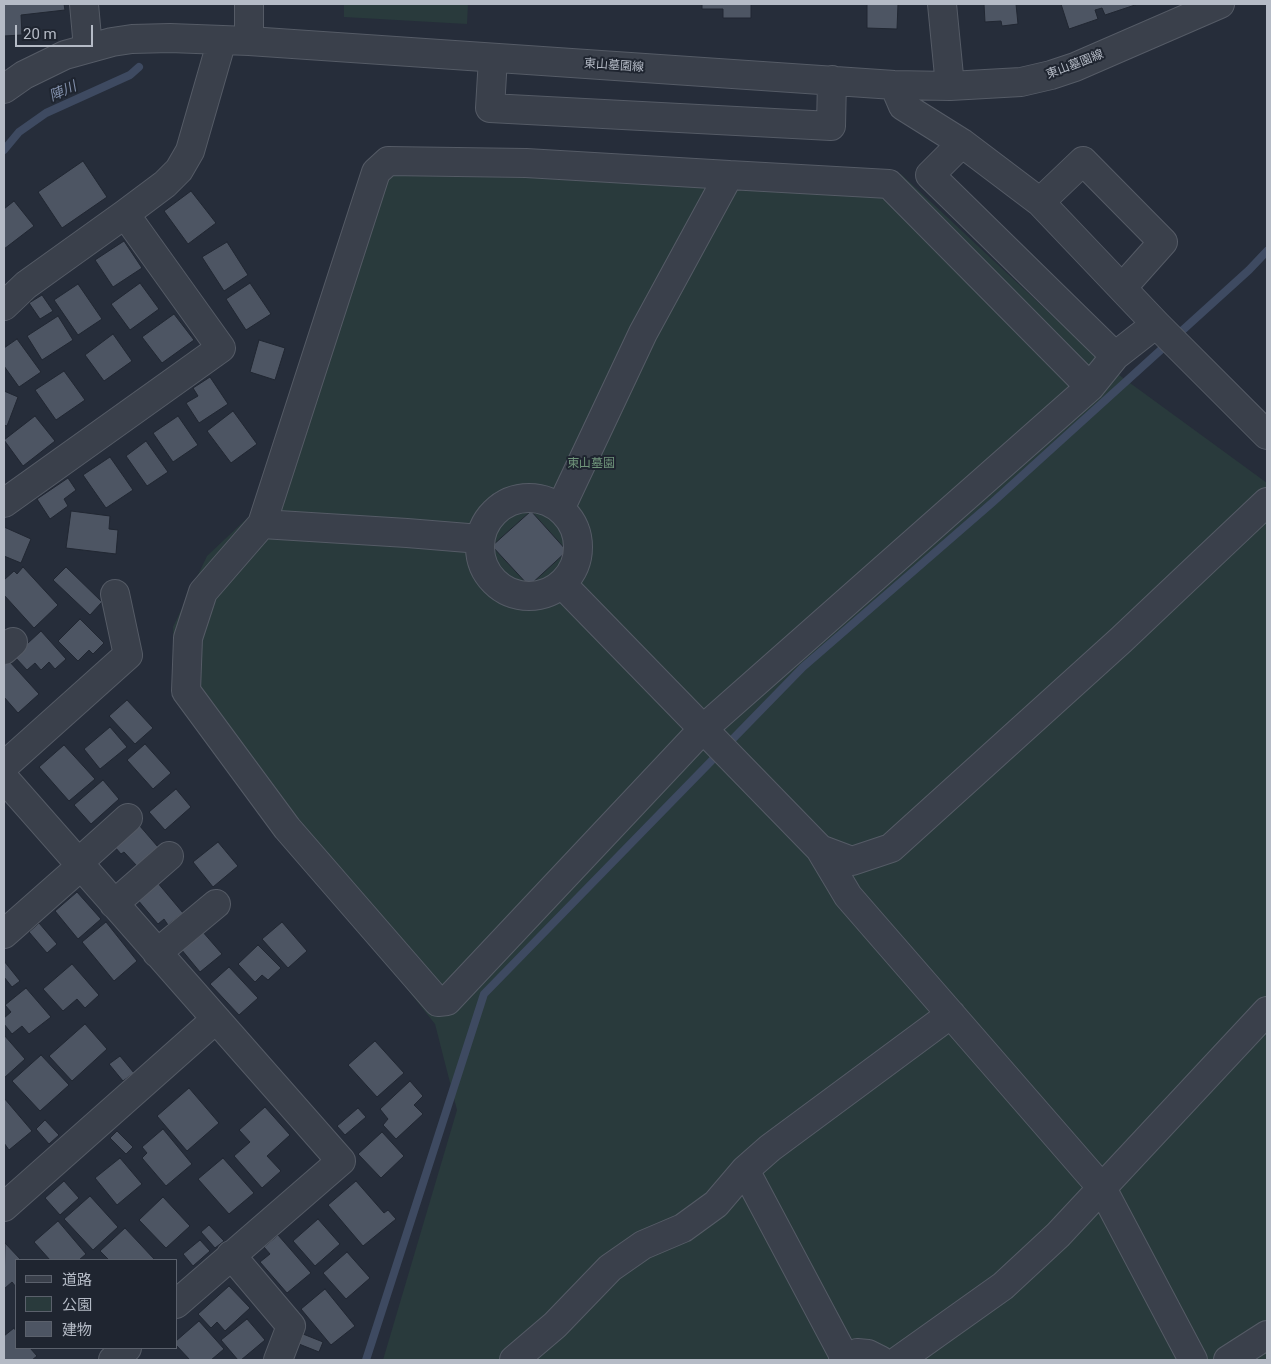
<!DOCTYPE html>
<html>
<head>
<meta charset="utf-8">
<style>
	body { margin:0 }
	#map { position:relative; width:1271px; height:1364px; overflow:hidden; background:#262d3a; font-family:Roboto,"Noto Sans JP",sans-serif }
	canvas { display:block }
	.frame { position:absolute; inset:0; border:5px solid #b5bbc6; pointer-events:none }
	.legend { position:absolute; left:15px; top:1259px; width:162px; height:90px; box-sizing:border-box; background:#1f2530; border:1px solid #5b616c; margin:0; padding:6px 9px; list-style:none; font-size:15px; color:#b5bbc6 }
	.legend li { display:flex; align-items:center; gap:10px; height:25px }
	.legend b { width:25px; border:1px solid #5b616c }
	.scale { position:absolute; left:15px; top:25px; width:78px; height:22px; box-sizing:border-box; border:2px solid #b5bbc6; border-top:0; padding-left:6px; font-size:15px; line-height:18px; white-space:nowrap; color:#b5bbc6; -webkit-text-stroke:4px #1f2530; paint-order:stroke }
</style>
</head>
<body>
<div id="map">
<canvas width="1271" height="1364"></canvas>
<div class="frame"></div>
<ul class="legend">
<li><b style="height:6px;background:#3a404b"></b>道路</li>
<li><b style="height:14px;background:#293a3c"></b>公園</li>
<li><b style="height:14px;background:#4d5563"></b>建物</li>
</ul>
<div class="scale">20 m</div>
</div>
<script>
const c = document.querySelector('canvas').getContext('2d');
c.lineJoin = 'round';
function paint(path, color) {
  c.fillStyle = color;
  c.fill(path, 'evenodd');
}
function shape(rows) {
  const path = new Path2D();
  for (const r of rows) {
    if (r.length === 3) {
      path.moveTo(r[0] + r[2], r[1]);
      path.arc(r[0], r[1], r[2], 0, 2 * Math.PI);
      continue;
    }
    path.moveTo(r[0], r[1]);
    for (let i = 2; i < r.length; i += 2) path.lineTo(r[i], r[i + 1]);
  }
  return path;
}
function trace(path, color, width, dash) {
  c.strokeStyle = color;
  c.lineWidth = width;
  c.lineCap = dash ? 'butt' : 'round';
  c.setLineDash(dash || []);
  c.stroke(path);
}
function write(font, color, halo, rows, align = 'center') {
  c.font = font + ' Roboto,"Noto Sans JP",sans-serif';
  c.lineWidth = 4;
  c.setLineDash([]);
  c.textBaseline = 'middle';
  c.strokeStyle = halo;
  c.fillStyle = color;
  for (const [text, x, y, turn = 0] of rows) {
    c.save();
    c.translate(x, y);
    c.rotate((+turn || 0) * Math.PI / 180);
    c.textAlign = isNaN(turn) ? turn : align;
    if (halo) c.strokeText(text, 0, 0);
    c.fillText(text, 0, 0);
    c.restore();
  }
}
const green = shape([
	[344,4,468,4,467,24,344,17],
	[376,153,901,174,1104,364,1267,483,1267,1360,383,1360,457,1110,435,1024,176,699,173,627,207,556,259,507]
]);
const stream = shape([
	[4,150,19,132,46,113,130,75,139,67],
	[366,1360,484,994,803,667,993,502,1249,270,1267,251]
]);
const building = shape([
	[4,4,64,4,65,10,21,15,22,35,4,36,4,4],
	[702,4,751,4,751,18,723,18,723,9,702,9,702,4],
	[867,4,898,4,897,29,867,28,867,4],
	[984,4,1016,4,1018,24,1002,26,1001,21,985,22,984,4],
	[1061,4,1138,4,1105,15,1102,8,1095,10,1098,19,1069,29,1061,4],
	[83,161,107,197,62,228,38,192,83,161],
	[191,191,216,223,188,244,164,211,191,191],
	[14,201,34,226,4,249,4,209,14,201],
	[124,241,142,268,113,287,95,260,124,241],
	[227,242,248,275,224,291,202,257,227,242],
	[140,283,159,309,130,330,111,304,140,283],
	[250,283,271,314,246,330,226,299,250,283],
	[78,284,102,319,78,335,54,300,78,284],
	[42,295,53,311,40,319,29,303,42,295],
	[174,314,194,340,162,363,142,337,174,314],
	[58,316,73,340,42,360,27,336,58,316],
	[113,334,132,361,104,381,85,355,113,334],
	[17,339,41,372,19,387,4,366,4,348,17,339],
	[259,340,285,348,275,380,250,372,259,340],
	[64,371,85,400,56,420,35,390,64,371],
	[210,377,228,404,199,423,186,403,198,396,193,388,210,377],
	[4,391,18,397,7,426,4,425,4,391],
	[233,411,257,444,231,463,207,431,233,411],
	[35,416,55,441,23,466,4,440,35,416],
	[178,416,198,445,173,462,153,433,178,416],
	[146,441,168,472,147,486,126,456,146,441],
	[110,457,133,490,106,508,83,475,110,457],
	[68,478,76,490,64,499,68,506,50,519,37,499,68,478],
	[71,511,110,516,109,529,118,530,116,554,66,548,71,511],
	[531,511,567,551,529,586,492,546,531,511],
	[4,527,31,539,21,563,4,556,4,527],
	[23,567,58,605,34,628,4,595,4,580,14,571,17,574,23,567],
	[66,567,102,602,90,615,53,580,66,567],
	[80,619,104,643,93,654,89,650,78,661,58,641,80,619],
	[41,631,66,659,55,669,49,662,41,670,35,663,27,670,14,656,41,631],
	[9,661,39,694,18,713,4,697,4,666,9,661],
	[127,700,153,728,135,744,109,716,127,700],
	[110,727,127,747,100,769,84,749,110,727],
	[145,744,171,773,153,789,127,760,145,744],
	[64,745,95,779,69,801,39,767,64,745],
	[103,780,119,799,91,824,74,805,103,780],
	[176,789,191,807,165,830,149,812,176,789],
	[139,825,158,847,137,866,124,852,121,854,115,847,139,825],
	[218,842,238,866,213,887,193,862,218,842],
	[157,882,183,913,168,925,164,919,158,924,137,899,157,882],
	[77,892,101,919,78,939,55,911,77,892],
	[106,922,137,961,114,981,82,942,106,922],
	[282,922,307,951,288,968,262,939,282,922],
	[39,923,57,944,47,953,29,932,39,923],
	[202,931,222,954,200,972,181,949,202,931],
	[258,945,281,968,268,980,262,975,255,982,238,964,258,945],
	[4,961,20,981,12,987,4,977,4,961],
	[72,964,99,995,85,1008,77,999,63,1011,43,989,72,964],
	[229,967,258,998,239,1015,210,984,229,967],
	[26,988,51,1017,29,1034,22,1026,12,1034,4,1024,4,1018,11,1012,5,1005,26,988],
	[85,1024,107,1049,72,1081,49,1056,85,1024],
	[4,1035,25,1059,4,1078,4,1035],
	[375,1041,404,1073,377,1097,348,1065,375,1041],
	[41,1055,69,1085,40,1111,12,1081,41,1055],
	[120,1056,134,1073,123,1081,109,1064,120,1056],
	[410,1081,423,1096,414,1105,423,1114,396,1139,383,1125,388,1119,380,1109,410,1081],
	[189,1088,219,1123,187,1151,157,1116,189,1088],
	[4,1098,32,1131,9,1150,4,1143,4,1098],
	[265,1107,290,1135,267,1156,281,1171,262,1188,234,1156,250,1142,239,1130,265,1107],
	[358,1108,366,1117,345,1135,337,1126,358,1108],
	[45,1120,59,1135,49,1144,36,1129,45,1120],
	[163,1129,192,1164,166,1186,142,1158,147,1153,142,1147,163,1129],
	[117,1131,133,1147,126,1154,110,1138,117,1131],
	[382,1132,404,1156,381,1178,358,1154,382,1132],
	[120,1158,142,1184,117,1205,95,1178,120,1158],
	[223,1158,254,1193,229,1214,198,1179,223,1158],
	[64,1181,79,1198,60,1215,45,1198,64,1181],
	[356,1181,384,1213,388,1210,396,1219,363,1246,328,1205,356,1181],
	[90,1196,118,1227,93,1250,64,1219,90,1196],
	[163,1197,190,1226,166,1248,139,1220,163,1197],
	[318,1219,340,1244,315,1266,293,1241,318,1219],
	[58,1221,86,1254,79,1260,50,1260,34,1242,58,1221],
	[209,1225,224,1241,215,1248,201,1232,209,1225],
	[125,1228,155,1260,109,1260,100,1251,125,1228],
	[278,1235,311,1273,287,1293,260,1262,270,1254,264,1247,278,1235],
	[200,1240,210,1251,193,1266,183,1254,200,1240],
	[5,1243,21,1260,16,1260,16,1287,12,1282,4,1289,5,1243],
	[347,1252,370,1278,346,1299,323,1273,347,1252],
	[229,1286,250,1308,225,1331,217,1322,211,1328,198,1314,229,1286],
	[325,1289,355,1326,331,1345,301,1309,325,1289],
	[247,1319,265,1340,241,1360,238,1360,221,1340,247,1319],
	[199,1321,224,1349,211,1360,190,1360,176,1345,176,1341,199,1321],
	[14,1328,16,1331,16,1348,30,1348,37,1356,32,1360,4,1360,4,1336,14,1328],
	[303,1334,323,1342,319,1352,299,1344,303,1334]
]);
const minor = shape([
	[84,4,88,48],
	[249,4,249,41],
	[942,4,950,86],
	[493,58,490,108,831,126,832,80],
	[894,85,903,106,962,143,1040,202,1156,324,1267,435],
	[4,89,24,75,65,55,112,42,132,39,170,38,249,41,894,85,950,86,1021,82,1051,75,1075,67,1220,4],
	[962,143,930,175,1115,356,1156,324],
	[729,175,526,163,388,161,376,172,262,524,203,592,188,638,186,691,287,828,438,1002,447,1001,703,729,1090,387],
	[1040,202,1083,161,1163,242,1122,288],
	[4,306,26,285,125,214,165,184,179,170,190,151,222,40],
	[529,547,49],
	[4,503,221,348,125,214],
	[561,507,643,333,729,175,889,184,1090,387,1115,356],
	[262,524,407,533,480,539],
	[562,584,820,849,852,861,891,848,1121,640,1267,502],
	[4,650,13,642],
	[4,766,128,655,115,594],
	[4,778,341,1161,176,1304],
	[820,849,848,896,1102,1188,1193,1360],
	[78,863,128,818],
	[114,904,169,856],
	[4,934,81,866],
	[157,953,216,904],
	[745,1170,845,1358],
	[4,1207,216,1019],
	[231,1255,291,1326,278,1360],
	[113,1360,127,1348],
	[514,1360,555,1325,610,1268,643,1245,683,1228,716,1204,745,1170,770,1148,951,1014],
	[843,1360,857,1353,868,1354,880,1360],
	[899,1360,1003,1286,1058,1235,1267,1011],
	[1228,1360,1267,1335]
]);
const streetNames = [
	["東山墓園線",1075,65,-21],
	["東山墓園線",614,66,4]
];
const parkNames = [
	["東山墓園",591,464]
];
const waterNames = [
	["陣川",63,92,-24]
];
paint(green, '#293a3c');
trace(stream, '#3e4a61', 8);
paint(building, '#4d5563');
trace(building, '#212732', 1);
trace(minor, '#555b66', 30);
trace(minor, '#3a404b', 28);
write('12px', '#b5bbc6', '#1f2530', streetNames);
write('12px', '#6f947a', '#1f2530', parkNames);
write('italic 14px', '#818faa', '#1f2530', waterNames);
</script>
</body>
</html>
